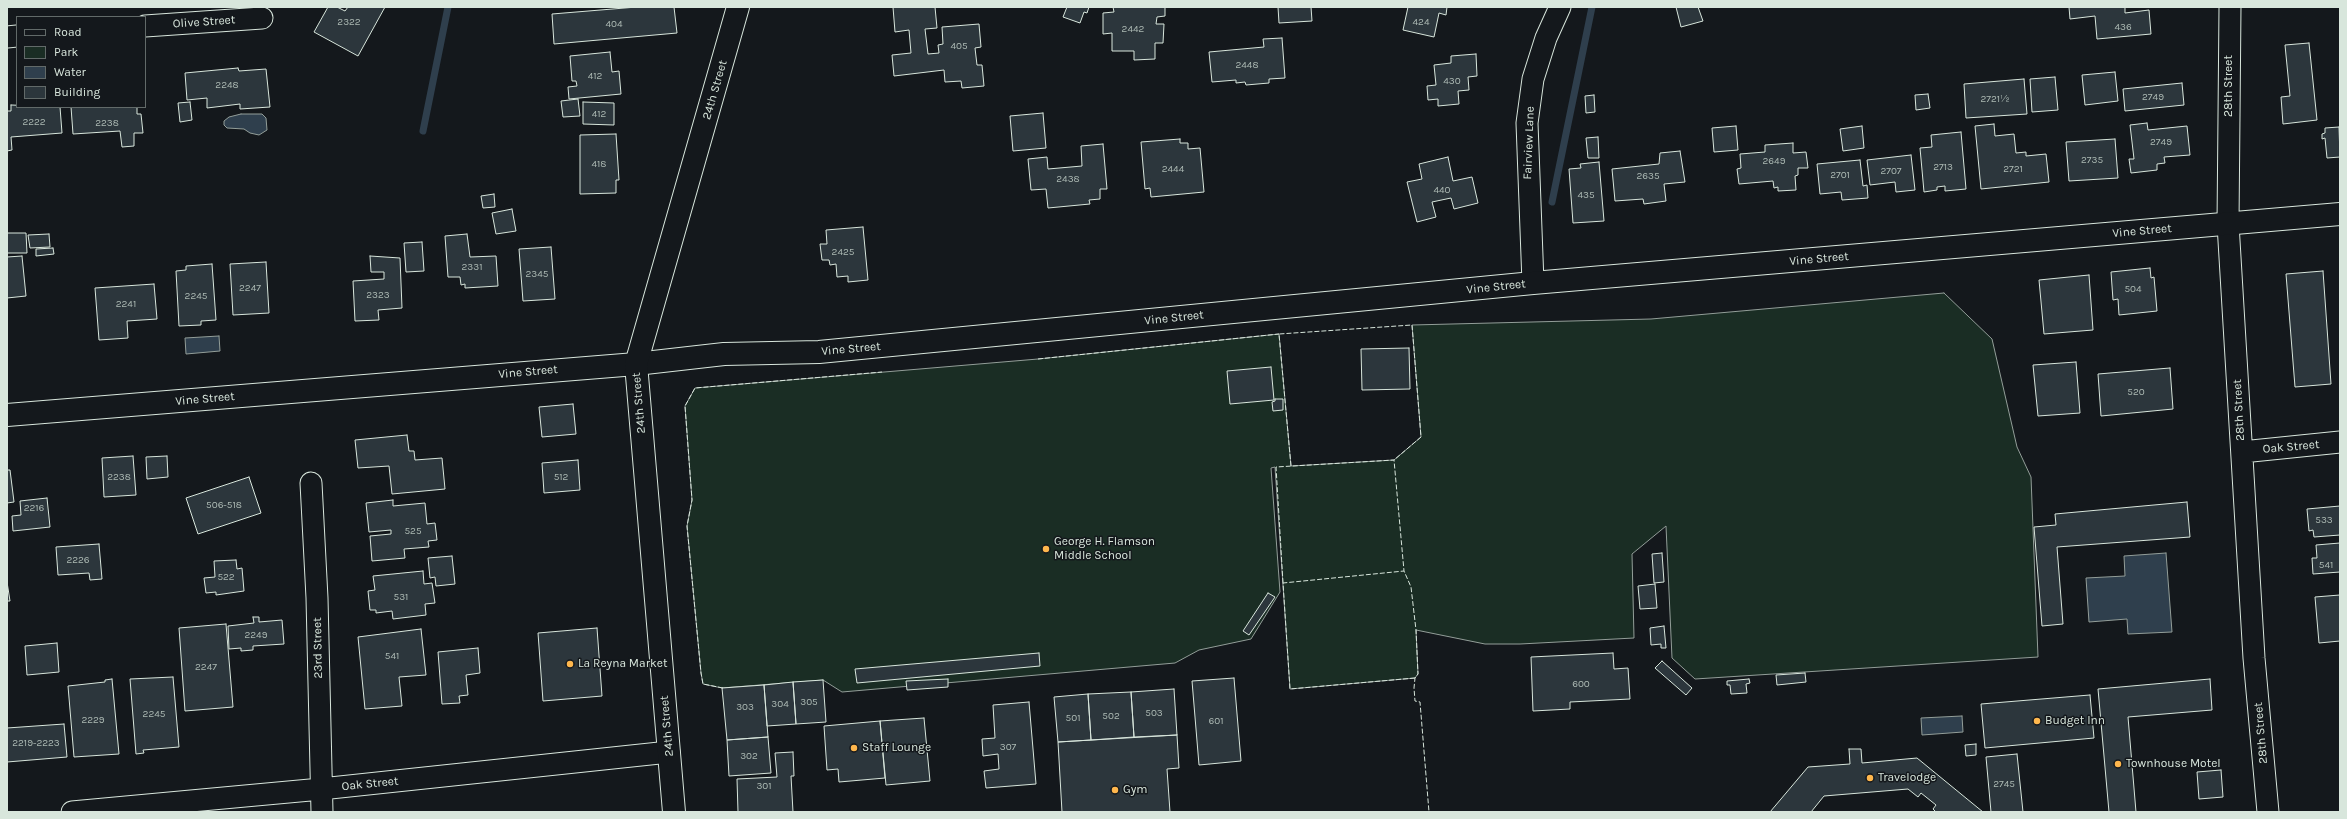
<!DOCTYPE html>
<html>
<head>
<meta charset="utf-8">
<style>
	body { margin:0 }
	#map { position:relative; width:2347px; height:819px; overflow:hidden; background:#14181c; font-family:Karla,sans-serif }
	canvas { display:block }
	.frame { position:absolute; inset:0; border:8px solid #d8e6dc; pointer-events:none }
	.legend { position:absolute; left:16px; top:16px; width:130px; height:92px; box-sizing:border-box; background:#14181c; border:1px solid #626a69; margin:0; padding:5px 7px; list-style:none; font-size:12px; color:#d8e6dc }
	.legend li { display:flex; align-items:center; gap:8px; height:20px }
	.legend b { width:20px; border:1px solid #626a69 }
</style>
</head>
<body>
<div id="map">
<canvas width="2347" height="819"></canvas>
<div class="frame"></div>
<ul class="legend">
<li><b style="height:5px;background:#14181c"></b>Road</li>
<li><b style="height:11px;background:#1a2d24"></b>Park</li>
<li><b style="height:11px;background:#2f3f4d"></b>Water</li>
<li><b style="height:11px;background:#2c363c"></b>Building</li>
</ul>
</div>
<script>
const c = document.querySelector('canvas').getContext('2d');
c.lineJoin = 'round';
function paint(path, color) {
  c.fillStyle = color;
  c.fill(path, 'evenodd');
}
function shape(rows) {
  const path = new Path2D();
  for (const r of rows) {
    path.moveTo(r[0], r[1]);
    for (let i = 2; i < r.length; i += 2) path.lineTo(r[i], r[i + 1]);
  }
  return path;
}
function trace(path, color, width, dash) {
  c.strokeStyle = color;
  c.lineWidth = width;
  c.lineCap = dash ? 'butt' : 'round';
  c.setLineDash(dash || []);
  c.stroke(path);
}
function write(font, color, halo, rows, align = 'center') {
  c.font = font + ' Karla,sans-serif';
  c.lineWidth = 3;
  c.setLineDash([]);
  c.textBaseline = 'middle';
  c.strokeStyle = halo;
  c.fillStyle = color;
  for (const [text, x, y, turn = 0] of rows) {
    c.save();
    c.translate(x, y);
    c.rotate((+turn || 0) * Math.PI / 180);
    c.textAlign = isNaN(turn) ? turn : align;
    if (halo) c.strokeText(text, 0, 0);
    c.fillText(text, 0, 0);
    c.restore();
  }
}
const green = shape([
	[1944,293,1992,339,2017,447,2031,477,2038,657,1695,679,1672,658,1666,526,1632,554,1634,638,1520,644,1485,644,1416,630,1418,674,1415,678,1290,689,1275,467,1271,468,1280,592,1251,639,1199,650,1175,663,842,692,823,680,722,688,703,684,701,673,687,526,692,500,685,406,695,388,1038,359,1279,334,1291,466,1394,460,1421,437,1412,325,1651,319,1944,293]
]);
const water = shape([
	[241,114,262,114,266,118,267,130,259,135,250,133,244,129,227,128,224,125,224,121,229,117,241,114],
	[219,336,220,351,186,354,185,338,219,336],
	[2166,553,2172,632,2128,634,2127,619,2089,622,2086,578,2125,576,2124,556,2166,553],
	[1962,716,1963,732,1922,735,1921,718,1962,716]
]);
const stream = shape([
	[423,131,448,7],
	[1552,202,1592,7]
]);
const building = shape([
	[328,7,337,7,345,11,348,7,385,7,358,56,314,32,328,7],
	[637,7,674,7,677,33,554,44,552,14,637,7],
	[893,7,935,7,937,28,925,29,928,54,939,53,938,45,943,44,942,27,979,24,981,47,975,48,977,65,982,65,984,86,962,88,961,81,945,82,944,70,894,76,892,55,911,53,909,30,895,32,893,7],
	[1067,7,1089,7,1087,13,1084,12,1080,23,1063,17,1067,7],
	[1113,7,1165,7,1165,16,1157,17,1156,24,1164,24,1163,43,1155,43,1155,59,1134,60,1134,51,1112,51,1112,33,1103,34,1103,13,1114,12,1113,7],
	[1278,7,1311,7,1312,21,1279,23,1278,7],
	[1408,7,1447,7,1446,15,1439,13,1434,37,1403,30,1408,7],
	[1676,7,1698,7,1703,21,1681,27,1676,7],
	[2069,7,2125,7,2125,13,2149,10,2151,34,2097,39,2095,16,2070,19,2069,7],
	[1282,38,1285,78,1269,79,1269,83,1246,85,1245,82,1236,83,1236,80,1212,82,1209,52,1264,47,1263,39,1282,38],
	[2309,43,2317,120,2283,124,2281,97,2290,96,2285,45,2309,43],
	[610,52,612,72,619,71,621,94,569,99,568,87,577,86,576,81,572,81,570,56,610,52],
	[1476,54,1477,76,1468,77,1469,90,1458,91,1459,104,1438,106,1438,99,1428,100,1427,86,1436,85,1434,65,1451,63,1451,56,1476,54],
	[238,68,239,71,266,69,270,107,240,109,240,104,207,108,207,98,187,100,185,73,238,68],
	[2115,72,2118,101,2085,105,2082,75,2115,72],
	[2055,77,2058,110,2032,112,2030,79,2055,77],
	[2024,79,2027,114,1966,118,1964,84,2024,79],
	[2182,83,2184,105,2125,111,2123,89,2182,83],
	[1928,94,1930,108,1916,110,1915,95,1928,94],
	[1594,95,1595,112,1586,113,1585,96,1594,95],
	[578,99,580,116,563,117,561,101,578,99],
	[190,102,192,120,180,122,178,103,190,102],
	[583,102,614,103,614,125,583,124,583,102],
	[11,105,60,107,62,133,11,137,12,150,7,151,7,111,11,111,11,105],
	[71,107,137,107,137,114,141,114,143,133,134,133,134,146,122,147,120,131,73,134,71,107],
	[1043,113,1046,148,1013,151,1010,116,1043,113],
	[2147,123,2148,130,2187,126,2190,155,2164,157,2165,163,2157,164,2157,170,2131,173,2129,159,2134,159,2130,125,2147,123],
	[1994,124,1995,136,2014,134,2016,153,2026,152,2026,156,2046,154,2049,182,1981,189,1975,126,1994,124],
	[1736,126,1738,150,1714,152,1712,128,1736,126],
	[1862,126,1864,148,1843,151,1840,129,1862,126],
	[2339,127,2340,157,2327,158,2325,138,2322,139,2322,134,2325,133,2325,128,2339,127],
	[1961,132,1966,189,1945,191,1945,186,1937,187,1937,190,1924,192,1920,148,1932,147,1931,135,1961,132],
	[616,134,619,180,616,180,616,193,580,194,580,135,616,134],
	[1598,137,1599,158,1588,158,1586,138,1598,137],
	[1180,139,1180,143,1188,143,1188,149,1200,148,1204,192,1151,197,1150,188,1145,189,1141,142,1180,139],
	[2115,139,2118,178,2069,181,2066,142,2115,139],
	[1793,143,1793,153,1806,152,1808,168,1798,168,1798,175,1795,176,1796,190,1778,191,1778,187,1774,188,1773,181,1739,184,1737,169,1741,168,1740,154,1765,152,1765,145,1793,143],
	[1103,144,1107,189,1100,189,1100,199,1089,200,1090,204,1048,208,1046,189,1031,190,1028,159,1047,157,1048,169,1082,166,1081,146,1103,144],
	[1680,151,1685,182,1664,184,1666,201,1644,204,1643,199,1615,201,1612,169,1659,164,1660,153,1680,151],
	[1911,155,1915,190,1896,192,1895,182,1870,185,1867,160,1911,155],
	[1448,157,1453,181,1472,177,1478,203,1454,209,1451,198,1432,202,1436,217,1417,222,1407,182,1422,179,1419,164,1448,157],
	[1860,160,1863,186,1867,185,1868,198,1842,200,1841,192,1820,194,1817,164,1860,160],
	[1599,162,1604,221,1573,223,1569,169,1581,168,1580,164,1599,162],
	[494,194,495,207,483,208,481,196,494,194],
	[512,209,516,231,496,234,492,213,512,209],
	[863,227,868,280,848,282,848,276,837,277,836,264,830,265,829,260,822,260,820,244,827,244,826,230,863,227],
	[7,233,26,233,27,253,7,253,7,233],
	[49,234,50,247,30,248,28,235,49,234],
	[467,234,470,257,496,256,498,286,465,288,465,284,461,285,460,277,448,277,445,236,467,234],
	[422,242,424,271,406,272,404,243,422,242],
	[551,247,555,299,523,301,519,249,551,247],
	[53,248,54,254,36,256,36,249,53,248],
	[22,256,26,296,7,298,7,257,22,256],
	[370,256,400,258,402,308,378,310,379,320,355,321,353,281,384,279,384,272,371,272,370,256],
	[266,262,269,313,233,315,230,264,266,262],
	[212,264,216,320,201,321,201,325,179,326,176,271,186,270,186,266,212,264],
	[2150,268,2151,278,2154,277,2157,311,2119,315,2118,299,2113,300,2111,272,2150,268],
	[2323,271,2331,384,2295,387,2286,274,2323,271],
	[2089,275,2093,330,2044,334,2039,280,2089,275],
	[154,284,157,319,127,321,128,338,99,340,95,288,154,284],
	[1409,348,1410,389,1362,390,1361,349,1409,348],
	[2076,362,2080,413,2038,416,2033,365,2076,362],
	[1271,367,1274,400,1230,404,1227,371,1271,367],
	[2170,368,2173,409,2101,416,2098,374,2170,368],
	[1275,399,1283,399,1283,410,1273,411,1272,402,1275,401,1275,399],
	[573,404,576,434,542,437,539,407,573,404],
	[407,435,409,451,414,451,415,460,442,458,445,489,392,494,389,466,358,468,355,440,407,435],
	[133,456,136,495,104,497,102,458,133,456],
	[167,456,168,477,147,479,146,457,167,456],
	[578,460,580,490,544,493,542,463,578,460],
	[7,470,10,470,14,502,7,503,7,470],
	[249,477,261,513,198,534,186,498,249,477],
	[47,498,50,527,13,531,12,516,21,515,20,501,47,498],
	[393,500,393,506,425,503,427,524,435,523,437,540,428,541,429,547,404,549,405,558,372,561,370,536,391,534,391,530,369,532,366,503,393,500],
	[2187,502,2190,537,2057,547,2063,624,2042,626,2034,527,2056,525,2055,514,2187,502],
	[2340,506,2340,535,2314,537,2313,530,2309,531,2307,509,2340,506],
	[2340,543,2340,572,2313,574,2312,558,2317,558,2316,545,2340,543],
	[99,544,102,579,90,580,89,573,58,575,56,547,99,544],
	[1662,553,1664,582,1654,583,1652,554,1662,553],
	[452,556,455,584,436,586,435,577,430,578,428,558,452,556],
	[236,560,237,569,242,568,244,591,216,595,216,592,206,593,204,578,215,577,214,561,236,560],
	[423,571,424,584,432,583,435,603,425,604,426,615,393,619,392,611,376,613,376,610,370,610,368,591,375,590,373,576,423,571],
	[7,582,10,601,7,601,7,582],
	[1655,584,1657,608,1640,609,1638,586,1655,584],
	[1268,593,1275,597,1249,635,1243,631,1268,593],
	[2340,595,2340,641,2319,643,2315,597,2340,595],
	[253,617,259,617,259,622,282,620,284,644,253,646,253,650,241,651,241,648,229,649,228,626,254,623,253,617],
	[226,624,233,707,185,711,179,628,226,624],
	[1664,626,1666,648,1661,648,1661,644,1651,645,1650,628,1664,626],
	[597,628,602,696,543,701,538,633,597,628],
	[421,629,426,675,399,677,402,706,365,709,358,637,421,629],
	[57,643,59,672,27,675,25,646,57,643],
	[478,648,480,673,466,675,468,695,459,696,460,703,442,704,438,652,478,648],
	[1039,653,1040,666,857,683,855,669,1039,653],
	[1613,653,1614,669,1628,668,1630,699,1570,702,1570,709,1533,711,1531,657,1613,653],
	[1662,661,1692,688,1686,695,1655,668,1662,661],
	[1805,673,1806,682,1777,685,1776,675,1805,673],
	[173,677,179,747,143,750,144,753,136,754,130,679,173,677],
	[1234,678,1241,761,1199,765,1192,681,1234,678],
	[112,679,119,754,74,757,68,686,105,682,105,680,112,679],
	[948,679,948,687,907,690,906,681,948,679],
	[1749,679,1750,683,1746,684,1747,693,1731,694,1730,685,1727,685,1727,681,1749,679],
	[2210,679,2212,710,2128,717,2136,812,2109,812,2098,689,2210,679],
	[823,680,826,722,796,724,793,682,823,680],
	[793,682,796,724,767,726,764,685,793,682],
	[764,685,768,737,727,740,722,688,764,685],
	[1174,689,1177,735,1134,737,1131,692,1174,689],
	[1131,692,1134,737,1091,740,1088,694,1131,692],
	[1088,694,1091,740,1058,742,1054,697,1088,694],
	[2090,695,2094,738,1985,748,1981,704,2090,695],
	[1029,702,1036,784,986,788,984,771,999,769,998,754,983,756,982,739,995,738,993,705,1029,702],
	[924,718,930,781,886,785,880,721,924,718],
	[880,721,885,778,839,782,838,769,827,770,824,726,880,721],
	[64,724,67,757,7,762,7,728,64,724],
	[1177,735,1179,768,1167,769,1170,812,1062,812,1058,742,1177,735],
	[768,737,771,773,729,776,727,740,768,737],
	[1976,744,1976,755,1966,756,1965,745,1976,744],
	[1849,749,1861,749,1862,763,1917,758,1983,812,1936,812,1933,809,1936,805,1921,793,1918,797,1908,789,1824,796,1811,812,1770,812,1808,767,1850,764,1849,749],
	[793,752,794,776,791,776,793,812,738,812,737,779,777,777,775,753,793,752],
	[2017,754,2023,812,1991,812,1986,757,2017,754],
	[2221,770,2223,797,2199,799,2197,772,2221,770]
]);
const minor = shape([
	[2230,7,2228,224,2254,658,2268,812],
	[145,26,262,18],
	[7,37,17,36],
	[1533,283,1527,123,1533,79,1546,38,1560,7],
	[2242,452,2340,442],
	[311,483,317,598,322,812],
	[72,812,321,789,669,752]
]);
const tertiary = shape([
	[7,415,636,364,724,354,819,352,1533,283,2340,214]
]);
const secondary = shape([
	[674,812,636,364,738,7]
]);
const fence = shape([
	[1038,359,1279,334],
	[1291,466,1279,334,1412,325,1421,437,1394,460],
	[1283,583,1276,467,1394,460,1404,571],
	[1415,678,1290,689,1283,583,1404,571,1411,587,1416,630,1418,674,1415,678,1414,688,1415,701,1420,702,1429,812],
	[723,688,703,684,701,673,687,526,692,500,685,406,695,388,882,372]
]);
const markers = [
	[1046,549,4,"#ffb74d"],
	[570,664,4,"#ffb74d"],
	[2037,721,4,"#ffb74d"],
	[854,748,4,"#ffb74d"],
	[2118,764,4,"#ffb74d"],
	[1870,778,4,"#ffb74d"],
	[1115,790,4,"#ffb74d"]
];
const numberNames = [
	["2322",349,22],
	["424",1421,22],
	["404",614,24],
	["436",2123,27],
	["2442",1133,29],
	["405",959,46],
	["2448",1247,65],
	["412",595,76],
	["430",1452,81],
	["2248",227,85],
	["2749",2153,97],
	["2721½",1995,99],
	["412",599,114],
	["2222",34,122],
	["2238",107,123],
	["2749",2161,142],
	["2735",2092,160],
	["2649",1774,161],
	["418",599,164],
	["2713",1943,167],
	["2444",1173,169],
	["2721",2013,169],
	["2707",1891,171],
	["2701",1840,175],
	["2635",1648,176],
	["2438",1068,179],
	["440",1442,190],
	["435",1586,195],
	["2425",843,252],
	["2331",472,267],
	["2345",537,274],
	["2247",250,288],
	["504",2133,289],
	["2323",378,295],
	["2245",196,296],
	["2241",126,304],
	["520",2136,392],
	["2238",119,477],
	["512",561,477],
	["506-518",224,505],
	["2216",34,508],
	["533",2324,520],
	["525",413,531],
	["2226",78,560],
	["541",2326,565],
	["522",226,577],
	["531",401,597],
	["2249",256,635],
	["541",392,656],
	["2247",206,667],
	["600",1581,684],
	["305",809,702],
	["304",780,704],
	["303",745,707],
	["503",1154,713],
	["2245",154,714],
	["502",1111,716],
	["501",1073,718],
	["2229",93,720],
	["601",1216,721],
	["2219-2223",36,743],
	["307",1008,747],
	["302",749,756],
	["2745",2004,784],
	["301",764,786]
];
const streetNames = [
	["Olive Street",204,22,-4],
	["28th Street",2229,86,-90],
	["24th Street",715,90,-74],
	["Fairview Lane",1529,143,-88],
	["Vine Street",2142,231,-5],
	["Vine Street",1819,259,-5],
	["Vine Street",1496,287,-6],
	["Vine Street",1174,318,-6],
	["Vine Street",851,349,-5],
	["Vine Street",528,372,-5],
	["Vine Street",205,399,-5],
	["24th Street",639,403,-95],
	["28th Street",2239,410,-93],
	["Oak Street",2291,447,-5],
	["23rd Street",318,648,-91],
	["24th Street",667,726,-95],
	["28th Street",2261,733,-95],
	["Oak Street",370,784,-6]
];
const poiNames = [
	["George H. Flamson",1054,542],
	["Middle School",1054,556],
	["La Reyna Market",578,664],
	["Budget Inn",2045,721],
	["Staff Lounge",862,748],
	["Townhouse Motel",2126,764],
	["Travelodge",1878,778],
	["Gym",1123,790]
];
paint(green, '#1a2d24');
trace(green, '#939e99', 1);
paint(water, '#2f3f4d');
trace(water, '#939e99', 1);
trace(stream, '#2f3f4d', 7);
paint(building, '#2c363c');
trace(building, '#d8e6dc', 1);
trace(minor, '#d8e6dc', 23);
trace(tertiary, '#d8e6dc', 24);
trace(secondary, '#d8e6dc', 24);
trace(minor, '#14181c', 21);
trace(tertiary, '#14181c', 22);
trace(secondary, '#14181c', 22);
trace(fence, '#d8e6dc', 1, [5, 2]);
for (const [x, y, r, color] of markers) {
  const dot = new Path2D();
  dot.arc(x, y, r, 0, 2 * Math.PI);
  c.fillStyle = color;
  c.fill(dot);
  trace(dot, '#14181c', 1.5);
}
write('10px', '#adbab4', null, numberNames);
write('12px', '#d8e6dc', '#14181c', streetNames);
write('12px', '#d8e6dc', '#14181c', poiNames, 'left');
</script>
</body>
</html>
